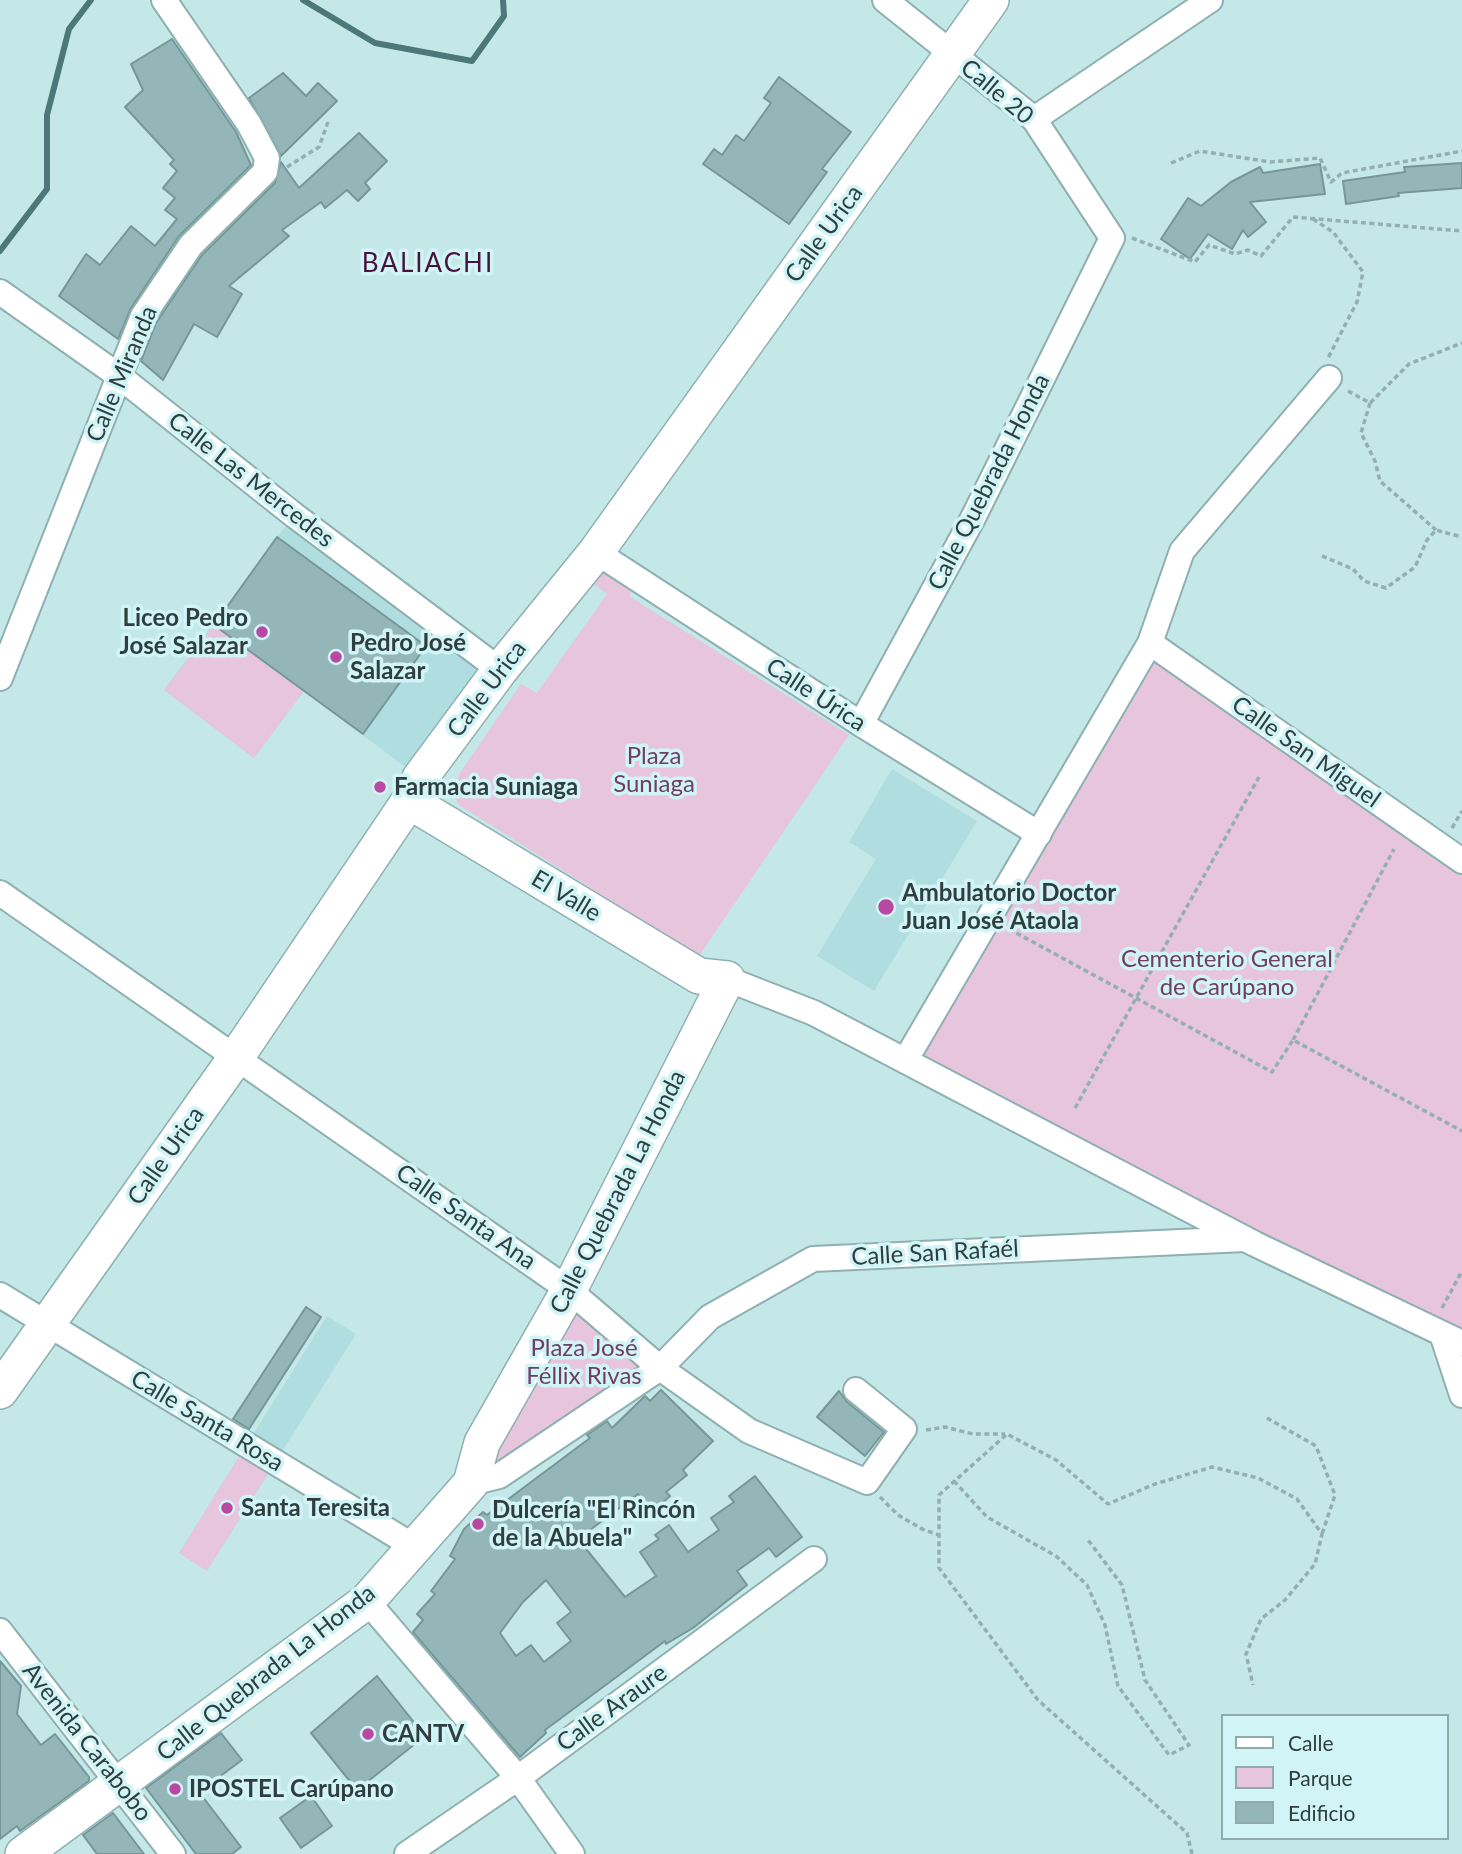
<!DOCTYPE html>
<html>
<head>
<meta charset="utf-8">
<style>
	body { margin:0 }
	#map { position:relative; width:1462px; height:1854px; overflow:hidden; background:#c4e7e8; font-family:Lato,sans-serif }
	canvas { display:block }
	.legend { position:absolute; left:1221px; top:1714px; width:228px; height:126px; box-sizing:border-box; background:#d1f4f6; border:2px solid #91abad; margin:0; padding:9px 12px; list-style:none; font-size:21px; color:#303e3f }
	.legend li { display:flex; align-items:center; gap:14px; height:35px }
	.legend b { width:35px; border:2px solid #91abad }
</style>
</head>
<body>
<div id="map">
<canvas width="1462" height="1854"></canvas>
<ul class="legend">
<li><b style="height:9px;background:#fff"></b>Calle</li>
<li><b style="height:19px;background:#e6c5dd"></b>Parque</li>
<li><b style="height:19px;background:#94b6b8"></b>Edificio</li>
</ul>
</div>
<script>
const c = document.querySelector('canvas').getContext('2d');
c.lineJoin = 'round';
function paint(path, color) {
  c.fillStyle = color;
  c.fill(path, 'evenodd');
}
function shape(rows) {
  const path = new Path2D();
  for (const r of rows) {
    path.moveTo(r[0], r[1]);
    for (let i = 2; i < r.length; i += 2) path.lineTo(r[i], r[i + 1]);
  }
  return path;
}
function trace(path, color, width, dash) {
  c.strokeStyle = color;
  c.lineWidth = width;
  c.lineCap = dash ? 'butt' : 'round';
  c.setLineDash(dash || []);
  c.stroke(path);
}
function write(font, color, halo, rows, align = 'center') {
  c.font = font + ' Lato,sans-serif';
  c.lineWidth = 7;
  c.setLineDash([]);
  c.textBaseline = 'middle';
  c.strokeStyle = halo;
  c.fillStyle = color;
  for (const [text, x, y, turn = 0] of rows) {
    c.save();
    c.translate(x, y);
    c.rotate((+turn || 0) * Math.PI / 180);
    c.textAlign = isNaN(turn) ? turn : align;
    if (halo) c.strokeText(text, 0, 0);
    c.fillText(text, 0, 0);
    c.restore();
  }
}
const built = shape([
	[294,515,500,670,420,778,304,691,254,758,164,690],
	[892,769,977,821,874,991,817,956,876,859,849,842],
	[327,1316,356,1334,207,1571,179,1553]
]);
const green = shape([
	[603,561,637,583,629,596,849,735,699,956,459,805,454,796,459,774,521,684,537,693,607,594,590,581],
	[214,625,304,691,254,758,164,690],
	[1150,643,1462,861,1462,1343,905,1061],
	[574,1301,649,1367,480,1473],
	[246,1445,275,1462,207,1571,179,1553]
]);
const stream = shape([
	[303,0,375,43,472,61,504,16,503,0],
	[0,251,47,189,47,115,69,29,91,0]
]);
const building = shape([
	[172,39,236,132,251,165,179,236,131,308,118,339,59,296,86,254,100,265,131,226,155,246,177,219,165,210,175,198,163,188,177,171,170,164,174,160,125,107,143,90,131,64,172,39],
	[283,73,306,96,318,83,337,101,281,156,249,98,283,73],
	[779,77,851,132,822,169,827,172,789,224,703,164,714,149,722,155,736,135,744,141,771,103,764,98,779,77],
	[359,133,387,161,365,183,370,189,358,201,347,190,325,208,321,202,282,230,289,236,229,286,242,294,217,337,194,324,163,380,141,361,156,323,202,255,275,183,281,162,299,188,359,133],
	[1462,163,1462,188,1398,193,1399,196,1346,204,1343,181,1405,172,1404,167,1462,163],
	[1320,164,1325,194,1250,202,1266,222,1248,237,1243,230,1232,249,1208,234,1190,259,1161,239,1188,198,1201,206,1231,182,1260,167,1263,173,1320,164],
	[277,537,426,646,363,734,214,625,277,537],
	[306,1307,321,1317,249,1429,233,1419,306,1307],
	[661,1390,713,1441,683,1470,687,1475,666,1492,670,1496,652,1512,638,1494,578,1539,625,1597,656,1576,640,1552,659,1539,655,1535,669,1525,688,1552,719,1530,711,1518,734,1502,729,1496,755,1476,802,1537,776,1557,769,1548,737,1571,747,1585,693,1628,666,1644,665,1641,545,1730,546,1733,520,1757,413,1632,423,1620,417,1614,435,1594,431,1591,455,1559,450,1556,464,1529,483,1512,487,1515,590,1438,587,1435,607,1421,612,1428,645,1396,650,1401,661,1390],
	[546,1580,571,1612,557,1623,571,1641,544,1662,531,1645,516,1656,500,1633,523,1602,546,1580],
	[839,1391,847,1402,884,1432,865,1456,817,1417,839,1391],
	[0,1661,21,1686,17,1714,37,1740,41,1745,55,1734,89,1777,89,1781,20,1831,17,1826,0,1839,0,1661],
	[377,1676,425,1736,357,1790,311,1733,377,1676],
	[221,1733,242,1760,199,1792,241,1847,232,1854,196,1854,146,1788,221,1733],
	[311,1796,332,1826,301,1848,280,1818,311,1796],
	[113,1813,144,1854,97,1854,83,1835,113,1813]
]);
const path = shape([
	[1171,163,1200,151,1270,162,1320,158,1331,182,1342,173,1462,151],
	[287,167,319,147,328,122],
	[1313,219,1333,232,1363,272,1357,302,1328,358],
	[1132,238,1195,262,1209,245,1235,254,1248,250,1261,256,1293,217,1462,231],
	[1348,391,1370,403,1409,364,1462,343],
	[1370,403,1361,433,1375,461,1380,481,1436,530],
	[1322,556,1353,569,1364,581,1386,588,1415,567,1427,540,1436,530,1462,537],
	[1452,828,1462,811],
	[1009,929,1272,1072,1293,1040,1462,1131],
	[1293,1040,1394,849],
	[1075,1108,1259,777],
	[1442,1308,1462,1271],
	[1267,1418,1316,1446,1335,1495,1322,1534],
	[926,1430,945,1427,973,1434,1005,1434],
	[954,1481,987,1517,1056,1556,1087,1585,1105,1625,1118,1686,1169,1755,1189,1745,1145,1680,1122,1585,1088,1540],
	[880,1497,898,1515,922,1529,939,1535],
	[1192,1854,1187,1833,1038,1700,939,1568,939,1495,1007,1434,1056,1460,1108,1504,1155,1484,1212,1467,1258,1478,1297,1499,1322,1534,1315,1564,1285,1600,1261,1619,1246,1654,1253,1685]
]);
const minor = shape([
	[1034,119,1210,0],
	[0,292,119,376,294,515,500,670],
	[596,552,861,724,1039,834],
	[1150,643,1462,861],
	[0,678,143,316,191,245,265,172,267,158,249,124,164,0],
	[861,724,973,518,1112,238,1034,119,885,0],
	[0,893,569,1290,660,1368,749,1431,867,1482,904,1429,856,1390],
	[727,979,814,1013,1255,1244,1462,1343],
	[905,1061,1150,643,1182,551,1329,378],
	[0,1295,415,1547],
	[1442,1334,1462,1395],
	[471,1483,499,1476,660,1368,710,1317,813,1259,1245,1239],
	[367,1601,518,1778,572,1854],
	[0,1631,173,1854],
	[407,1854,518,1778,814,1559]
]);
const secondary = shape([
	[0,1391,237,1056,409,801,420,778,500,670,596,552,991,0],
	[23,1854,367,1601,471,1483,482,1443,569,1290,727,979,699,976,409,801]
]);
const markers = [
	[262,632,7,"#b948a3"],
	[336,657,7,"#b948a3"],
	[380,787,7,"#b948a3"],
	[886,907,9,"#b948a3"],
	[227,1508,7,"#b948a3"],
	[478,1524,7,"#b948a3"],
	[368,1734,7,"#b948a3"],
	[175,1789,7,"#b948a3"]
];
const streetNames = [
	["Calle 20",997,92,40],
	["Calle Urica",824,234,-54],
	["Calle Miranda",122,374,-67],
	["Calle Las Mercedes",251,480,38],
	["Calle Quebrada Honda",989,482,-63],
	["Calle Urica",487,689,-53],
	["Calle Úrica",816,695,33],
	["Calle San Miguel",1306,752,35],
	["El Valle",566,896,31],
	["Calle Urica",166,1156,-55],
	["Calle Quebrada La Honda",618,1192,-63],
	["Calle Santa Ana",466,1217,35],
	["Calle San Rafaél",935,1253,-3],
	["Calle Santa Rosa",207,1421,31],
	["Calle Quebrada La Honda",266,1673,-38],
	["Calle Araure",612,1708,-36],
	["Avenida Carabobo",87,1742,52]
];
const poiNames = [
	["Liceo Pedro",248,618,"right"],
	["José Salazar",248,646,"right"],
	["Pedro José",350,643],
	["Salazar",350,671],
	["Farmacia Suniaga",394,787],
	["Ambulatorio Doctor",902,893],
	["Juan José Ataola",902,921],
	["Santa Teresita",241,1508],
	["Dulcería \"El Rincón",492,1510],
	["de la Abuela\"",492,1538],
	["CANTV",382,1734],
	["IPOSTEL Carúpano",189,1789]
];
const parkNames = [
	["Plaza",654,756],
	["Suniaga",654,784],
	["Cementerio General",1227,959],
	["de Carúpano",1227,987],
	["Plaza José",584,1348],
	["Féllix Rivas",584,1376]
];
const neighbourhoodNames = [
	["BALIACHI",428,264]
];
paint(built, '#b0dddf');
paint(green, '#e6c5dd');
trace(stream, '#4c787a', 6);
paint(building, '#94b6b8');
trace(building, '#769799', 2);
trace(minor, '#8eb0b1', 28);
trace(secondary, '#8eb0b1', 38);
trace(path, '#93afb0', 3.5, [5, 3.5]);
trace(minor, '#fff', 24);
trace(secondary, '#fff', 35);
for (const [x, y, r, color] of markers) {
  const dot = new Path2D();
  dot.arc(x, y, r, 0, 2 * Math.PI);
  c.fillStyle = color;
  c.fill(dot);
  trace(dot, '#d1f4f6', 2.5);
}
write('24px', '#303e3f', '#d1f4f6', streetNames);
write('bold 24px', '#303e3f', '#d1f4f6', poiNames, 'left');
write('24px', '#713d65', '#d1f4f6', parkNames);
c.letterSpacing = '2px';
write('26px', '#49133f', '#d1f4f6', neighbourhoodNames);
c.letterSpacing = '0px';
</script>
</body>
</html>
